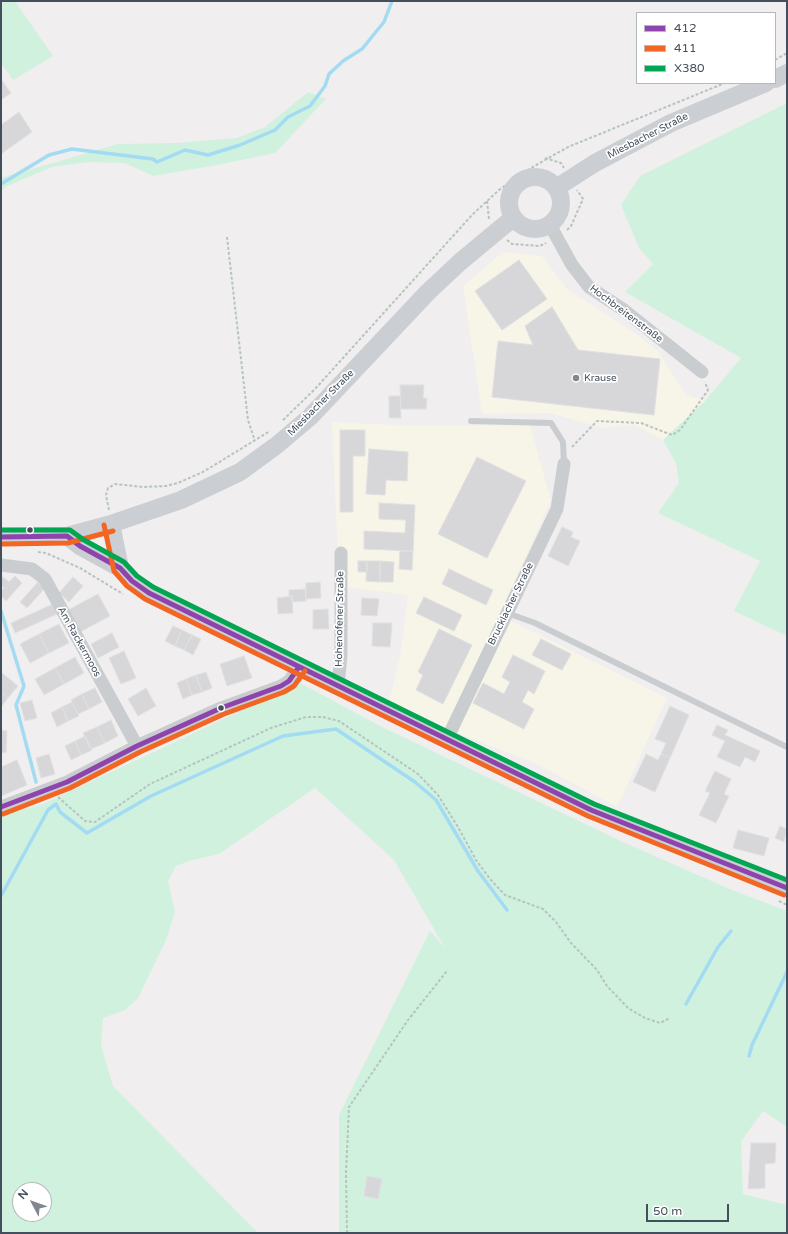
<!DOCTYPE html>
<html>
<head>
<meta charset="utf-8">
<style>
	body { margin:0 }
	#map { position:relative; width:788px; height:1234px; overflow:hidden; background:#f0eeee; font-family:"Varela Round",sans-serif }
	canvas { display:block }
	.frame { position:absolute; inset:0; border:2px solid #444f5d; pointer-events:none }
	.legend { position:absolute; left:636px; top:12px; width:140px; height:72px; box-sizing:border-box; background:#fff; border:1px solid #b4b9be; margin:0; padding:5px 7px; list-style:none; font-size:12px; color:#444f5d }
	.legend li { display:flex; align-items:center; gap:8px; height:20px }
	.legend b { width:20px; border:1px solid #b4b9be }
	.north { position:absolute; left:12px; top:1182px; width:40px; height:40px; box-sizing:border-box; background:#fff; border:1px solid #b4b9be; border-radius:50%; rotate:311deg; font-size:11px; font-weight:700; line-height:16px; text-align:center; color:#444f5d }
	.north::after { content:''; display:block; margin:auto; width:14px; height:18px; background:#808790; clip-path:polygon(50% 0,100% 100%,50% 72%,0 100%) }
	.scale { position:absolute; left:646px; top:1204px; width:83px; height:18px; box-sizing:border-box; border:2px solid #444f5d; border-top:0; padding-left:5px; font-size:12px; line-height:14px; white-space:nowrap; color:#444f5d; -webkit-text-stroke:3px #fff; paint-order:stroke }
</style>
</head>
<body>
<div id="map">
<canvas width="788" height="1234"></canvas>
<div class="frame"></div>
<ul class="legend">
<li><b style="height:5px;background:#8e44ad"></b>412</li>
<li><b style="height:5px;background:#f26522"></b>411</li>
<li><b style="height:5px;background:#00a651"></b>X380</li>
</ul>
<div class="north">N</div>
<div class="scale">50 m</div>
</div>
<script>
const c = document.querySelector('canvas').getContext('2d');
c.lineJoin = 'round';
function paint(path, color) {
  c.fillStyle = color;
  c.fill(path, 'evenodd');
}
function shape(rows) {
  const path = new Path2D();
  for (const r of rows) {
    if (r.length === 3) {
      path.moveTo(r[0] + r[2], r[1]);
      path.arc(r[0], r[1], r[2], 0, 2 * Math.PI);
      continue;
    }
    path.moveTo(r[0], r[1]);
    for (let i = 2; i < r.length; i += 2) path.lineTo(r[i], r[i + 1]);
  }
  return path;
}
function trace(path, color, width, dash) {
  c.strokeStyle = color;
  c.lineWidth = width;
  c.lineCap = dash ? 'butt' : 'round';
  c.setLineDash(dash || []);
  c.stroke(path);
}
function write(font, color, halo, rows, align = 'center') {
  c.font = font + ' "Varela Round",sans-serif';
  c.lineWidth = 3.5;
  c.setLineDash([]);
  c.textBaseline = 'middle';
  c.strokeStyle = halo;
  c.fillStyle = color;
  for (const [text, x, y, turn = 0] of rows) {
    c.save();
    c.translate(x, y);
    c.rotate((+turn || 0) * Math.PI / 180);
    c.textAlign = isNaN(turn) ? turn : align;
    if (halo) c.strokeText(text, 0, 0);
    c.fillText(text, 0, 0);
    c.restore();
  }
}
const commercial = shape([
	[503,252,542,256,567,289,636,334,658,351,686,395,705,401,663,440,634,425,603,428,550,413,482,414,463,286],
	[332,422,416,426,530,425,551,501,499,615,667,698,617,807,535,763,444,728,389,702,400,656,408,595,336,586,338,562]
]);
const green = shape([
	[1,1,15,1,53,56,13,80,1,63],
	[308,92,326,99,275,153,217,165,153,176,125,163,88,162,52,167,7,186,1,191,1,178,118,144,176,143,237,138,265,127],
	[787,103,787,636,734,611,760,561,658,513,679,483,676,463,663,440,705,401,741,358,625,292,653,264,639,248,621,205,640,176],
	[300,683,380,726,625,843,732,890,787,911,787,1127,763,1111,741,1141,743,1194,787,1205,787,1233,339,1233,339,1115,430,931,445,948,394,860,315,788,219,854,192,860,176,866,168,881,175,912,166,940,138,998,125,1010,103,1018,101,1046,113,1086,258,1233,1,1233,1,814,41,805],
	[20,1190,44,1190,44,1214,20,1214]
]);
const stream = shape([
	[1,184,49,155,72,149,153,159,157,162,185,150,208,155,240,145,275,130,288,117,310,106,325,86,329,74,343,61,362,49,384,22,392,1],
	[1,611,24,686,16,705,36,782],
	[1,896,48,810,56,804,60,812,87,833,151,796,283,736,336,729,415,782,436,800,478,871,507,910],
	[686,1004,718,947,731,931],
	[749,1056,752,1045,787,972]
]);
const building = shape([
	[1,79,11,93,1,100,1,79],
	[19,112,32,132,1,154,1,125,19,112],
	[519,260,547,299,502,330,475,291,519,260],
	[552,307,578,350,660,359,654,415,492,397,498,341,533,345,525,326,552,307],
	[400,385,424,385,423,398,427,398,426,409,401,409,400,385],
	[389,396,400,396,401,418,389,418,389,396],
	[340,430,365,430,365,456,353,456,353,512,340,512,340,430],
	[369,449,408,452,407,481,386,480,385,495,366,494,369,449],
	[477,457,526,481,487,558,438,534,477,457],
	[379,503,415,505,413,551,364,549,364,531,405,533,406,520,379,519,379,503],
	[562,527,573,532,571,537,580,541,568,566,548,556,562,527],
	[400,551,413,551,412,570,399,569,400,551],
	[358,561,367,561,367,572,358,572,358,561],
	[367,561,380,561,380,582,366,581,367,561],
	[380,561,394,562,393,582,380,582,380,561],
	[449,569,493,590,486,605,442,584,449,569],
	[2,576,9,582,15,576,22,583,6,601,1,596,1,591,4,588,1,586,2,576],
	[73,577,83,586,69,602,59,593,73,577],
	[38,582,45,588,27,608,20,602,38,582],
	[320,582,321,598,306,599,306,583,320,582],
	[305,589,306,601,292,602,292,596,289,597,289,590,305,589],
	[98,594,110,616,80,632,68,610,98,594],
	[292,596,293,613,278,614,277,598,292,596],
	[424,597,462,615,454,631,416,613,424,597],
	[362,598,379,599,377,616,361,615,362,598],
	[53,604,57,614,15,633,11,623,53,604],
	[328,609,329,629,313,629,313,610,328,609],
	[373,623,392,623,390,647,372,646,373,623],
	[59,624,69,643,49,653,39,634,59,624],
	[173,626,182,630,175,646,165,641,173,626],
	[439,629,472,645,443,704,416,690,423,675,418,672,439,629],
	[182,630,192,635,184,650,175,646,182,630],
	[112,633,119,647,98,658,91,644,112,633],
	[39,634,49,653,30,663,20,644,39,634],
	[192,635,201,639,193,655,184,650,192,635],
	[541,639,571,654,562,670,532,655,541,639],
	[124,651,136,678,121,684,109,658,124,651],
	[513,655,545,671,534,694,528,690,522,702,534,709,524,729,473,703,483,683,504,694,510,682,502,677,513,655],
	[244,656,252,678,227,686,220,664,244,656],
	[75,657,84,673,64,684,55,668,75,657],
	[55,668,64,684,44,695,35,679,55,668],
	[1,672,18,686,8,698,1,693,1,672],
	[206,672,212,688,202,692,196,675,206,672],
	[196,675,202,692,192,695,186,679,196,675],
	[186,679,192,695,183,699,177,683,186,679],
	[95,688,102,702,89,709,82,694,95,688],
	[146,688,156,706,138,716,128,699,146,688],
	[1,693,8,698,1,707,1,693],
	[82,694,89,709,78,714,71,700,82,694],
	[32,700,37,718,25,721,20,703,32,700],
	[72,702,79,716,68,721,62,707,72,702],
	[670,706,689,715,670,758,661,754,666,743,655,739,670,706],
	[62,707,68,721,57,727,51,713,62,707],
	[111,720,118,736,105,743,97,727,111,720],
	[717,725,728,730,725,735,760,751,755,762,745,757,740,767,717,757,725,741,712,735,717,725],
	[97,727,105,743,91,749,83,733,97,727],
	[1,730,7,731,6,753,1,752,1,730],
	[85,736,92,750,81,755,75,741,85,736],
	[75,741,81,755,71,760,65,746,75,741],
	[49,754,55,774,41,778,36,758,49,754],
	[646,754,658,760,661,754,670,758,655,792,633,782,646,754],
	[17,760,27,785,1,796,1,767,17,760],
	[715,771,731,779,724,794,729,796,716,823,699,815,710,793,705,791,715,771],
	[780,826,787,829,784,842,775,838,780,826],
	[738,830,769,838,764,856,733,848,738,830],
	[751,1143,776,1143,775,1163,765,1164,765,1188,748,1189,751,1143],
	[367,1176,382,1179,378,1199,364,1196,367,1176]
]);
const path = shape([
	[775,60,787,53],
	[545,158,561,163,564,168],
	[487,201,489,219],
	[567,230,571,226,583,199,577,190],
	[227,237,248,420,255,441],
	[507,240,512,244,540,246,546,243],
	[283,420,315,389,472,215,499,190,524,172,568,147,725,83],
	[572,447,597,421,641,423,672,435,680,430,708,390,705,382],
	[109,510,106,495,108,488,115,484,143,487,166,486,178,483,203,472,270,431],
	[38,552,46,553,80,568,123,594],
	[58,797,85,821,95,822,150,784,271,728,306,717,323,717,339,721,418,774,438,795,458,827,476,860,490,879,505,895,543,909,556,922,571,943,597,970,607,986,628,1008,645,1018,660,1023,670,1018],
	[779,901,787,905],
	[347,1233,346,1173,349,1107,408,1020,447,971]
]);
const service = shape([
	[471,421,551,423,563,442,564,464],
	[507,613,535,623,787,747]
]);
const minor = shape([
	[550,225,572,265,589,287,624,310,702,372],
	[1,565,32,569,45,579,137,746],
	[338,686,341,655,341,553],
	[447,739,557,509,564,464],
	[1,807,67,782,137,746,221,708,281,686,289,681,299,667]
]);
const secondary = shape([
	[775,79,787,73],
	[535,203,26],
	[556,188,595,163,671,123,766,83],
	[111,524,120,568,132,581,149,593,591,810,787,888],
	[67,536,80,546,120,568],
	[1,537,67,536,111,524,181,500,240,472,277,445,310,417,428,292,460,262,513,218]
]);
const bus1 = shape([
	[1,537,67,536,80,546,120,568,132,581,149,593,591,810,787,888],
	[1,807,67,782,137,746,221,708,281,686,289,681,299,667]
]);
const bus2 = shape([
	[104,525,114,571,127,586,145,599,588,816,784,895],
	[1,544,68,543,113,531],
	[3,814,70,788,140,752,224,714,284,692,294,686,305,671]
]);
const bus3 = shape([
	[1,530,70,530,84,540,124,562,137,576,153,587,594,804,787,880]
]);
const markers = [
	[576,378,4,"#808790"],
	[30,530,3.5,"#444f5d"],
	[221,708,3.5,"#444f5d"]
];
const streetNames = [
	["Miesbacher Straße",648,136,-27],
	["Hochbreitenstraße",626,314,37],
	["Miesbacher Straße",321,403,-45],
	["Brucklacher Straße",511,604,-64],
	["Hohenofener Straße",340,619,-89],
	["Am Rackermoos",79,642,61]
];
const poiNames = [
	["Krause",584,378]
];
paint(commercial, '#f7f4e8');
paint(green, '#d1f1df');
trace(stream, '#a2dbf2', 3.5);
paint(building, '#d7d6d9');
trace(building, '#e1e0e1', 1);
trace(path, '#b6c4c1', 2, [3, 2]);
trace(service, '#cacdcf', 6);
trace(minor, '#cacdcf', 13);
trace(secondary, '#cbced2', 18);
trace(bus1, '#8e44ad', 5);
trace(bus2, '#f26522', 5);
trace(bus3, '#00a651', 5);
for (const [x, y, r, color] of markers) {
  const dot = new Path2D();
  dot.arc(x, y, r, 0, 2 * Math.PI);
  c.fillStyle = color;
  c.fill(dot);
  trace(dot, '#fff', 1.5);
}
write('10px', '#444f5d', '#fff', streetNames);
write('10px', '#444f5d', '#fff', poiNames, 'left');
</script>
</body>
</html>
